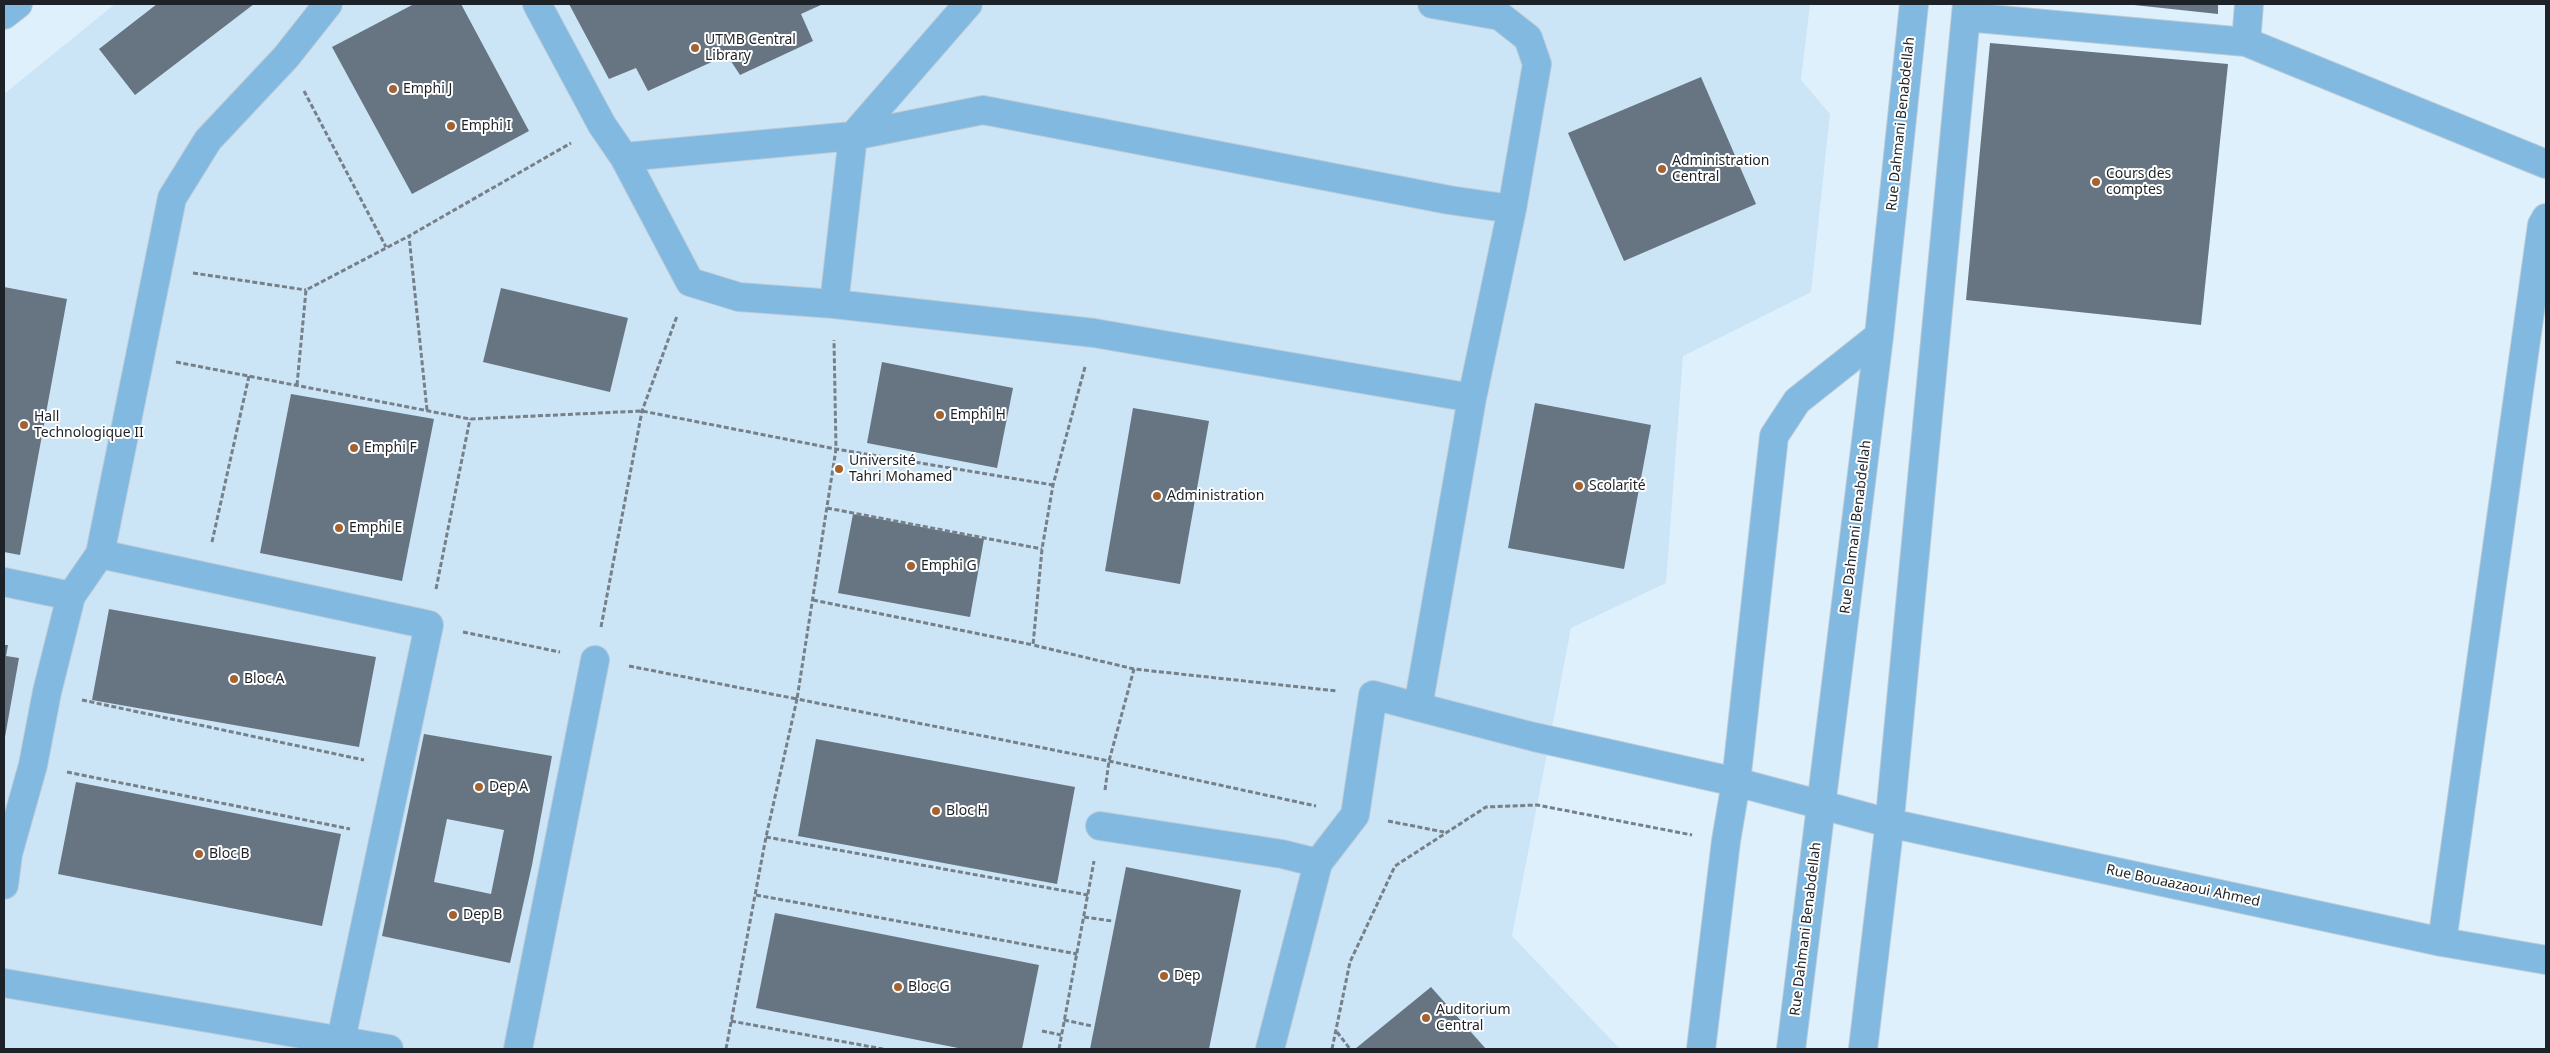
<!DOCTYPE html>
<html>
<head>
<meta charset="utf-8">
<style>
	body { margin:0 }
	#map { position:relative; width:2550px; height:1053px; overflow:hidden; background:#dff0fd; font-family:"Noto Sans",sans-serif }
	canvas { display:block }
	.frame { position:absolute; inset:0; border:5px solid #1c2227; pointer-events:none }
</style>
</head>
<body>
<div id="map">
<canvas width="2550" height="1053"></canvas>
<div class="frame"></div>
</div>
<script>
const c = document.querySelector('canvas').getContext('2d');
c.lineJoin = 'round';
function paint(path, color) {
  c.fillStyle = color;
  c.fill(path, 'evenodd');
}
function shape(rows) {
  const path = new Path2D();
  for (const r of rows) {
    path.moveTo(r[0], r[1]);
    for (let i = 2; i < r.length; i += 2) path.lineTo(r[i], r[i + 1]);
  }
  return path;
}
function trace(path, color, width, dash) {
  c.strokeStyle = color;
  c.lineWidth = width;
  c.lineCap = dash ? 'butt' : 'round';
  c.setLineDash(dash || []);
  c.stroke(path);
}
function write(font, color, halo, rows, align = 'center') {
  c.font = font + ' "Noto Sans",sans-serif';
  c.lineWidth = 4;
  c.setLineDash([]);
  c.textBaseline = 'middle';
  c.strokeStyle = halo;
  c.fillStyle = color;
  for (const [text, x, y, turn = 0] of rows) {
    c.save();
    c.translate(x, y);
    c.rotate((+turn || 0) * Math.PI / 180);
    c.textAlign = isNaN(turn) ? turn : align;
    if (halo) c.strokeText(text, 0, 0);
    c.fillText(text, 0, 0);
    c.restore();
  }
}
const built = shape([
	[115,4,1810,4,1801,80,1830,114,1811,292,1683,356,1666,583,1571,628,1512,936,1620,1049,4,1049,4,94]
]);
const building = shape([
	[157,4,254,4,135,95,99,49],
	[414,4,461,4,529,131,412,194,332,47],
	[569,4,823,4,801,14,813,41,740,75,727,55,648,91,636,68,609,79],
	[2134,4,2218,4,2218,14,2134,5],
	[1990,43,2228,64,2201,325,1966,300],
	[1701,77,1756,204,1624,261,1568,133],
	[4,287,67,299,20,555,4,552],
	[501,288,628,318,610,392,483,362],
	[882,362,1013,388,997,468,867,443],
	[291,394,434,419,402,581,260,553],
	[1535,403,1651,425,1624,569,1508,548],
	[1133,408,1209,421,1180,584,1105,571],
	[853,514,984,539,970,617,838,593],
	[109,609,376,657,359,747,92,700],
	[4,645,8,645,6,656,19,658,5,737],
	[424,734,552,756,532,865,510,963,382,936],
	[447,819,504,830,491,894,434,882],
	[816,739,1075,787,1057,884,798,836],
	[76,782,341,834,322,926,58,874],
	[1126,867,1241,890,1209,1049,1090,1049],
	[775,913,1039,965,1022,1049,963,1049,756,1008],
	[1431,987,1486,1049,1355,1049]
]);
const path = shape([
	[304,91,386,247],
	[193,273,306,290],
	[176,362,470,419,642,411,836,449,1053,485],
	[1085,367,1053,485,1042,549,1033,645,1134,669,1337,691],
	[297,385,306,290,409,236],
	[427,410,409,236,571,143],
	[827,508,1042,549],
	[212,542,249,376],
	[436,589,470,419],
	[813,600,1033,645],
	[601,627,642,411,677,316],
	[463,632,560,652],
	[629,666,797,699,836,449,834,340],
	[82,700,364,760],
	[67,772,350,829],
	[1105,790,1109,761,1134,669],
	[1388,821,1444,832],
	[766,837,1088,895],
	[756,895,1077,954],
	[1084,917,1112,921],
	[1064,1020,1092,1026],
	[731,1021,883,1049],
	[1042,1031,1061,1035],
	[1337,1032,1350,1049],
	[726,1049,766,837,797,699,1109,761,1316,806],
	[1059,1049,1094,861],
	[1332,1049,1350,962,1395,866,1486,807,1537,805,1692,835]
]);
const minor = shape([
	[537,4,602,125,624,157,690,282,739,297,834,304,1094,333,1472,398],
	[4,15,18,4],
	[1966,17,2246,42,2546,164],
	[2246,42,2249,4],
	[624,157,853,136,983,110,1449,200,1512,209],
	[834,304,853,136,968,4],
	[100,554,172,198,208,140,286,57,328,4],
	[4,582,71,596],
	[1418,707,1534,737,1736,782,1889,823,2442,942,2546,960],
	[1100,826,1282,854,1318,863,1270,1049],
	[1318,863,1355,815,1373,695,1418,707,1472,398,1512,209,1537,64,1528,38,1500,16,1432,4],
	[4,885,8,854,33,765,47,692,71,596,100,554,429,625,339,1049],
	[2442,942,2542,225,2546,218],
	[4,983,389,1049],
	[518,1049,595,660],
	[1701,1049,1726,841,1736,782,1774,436,1797,401,1879,336],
	[1791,1049,1879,336,1914,4],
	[1863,1049,1888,838,1967,4]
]);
const markers = [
	[695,48,5,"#a46230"],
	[393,89,5,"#a46230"],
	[451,126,5,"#a46230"],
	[1662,169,5,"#a46230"],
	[2096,182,5,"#a46230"],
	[940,415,5,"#a46230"],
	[24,425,5,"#a46230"],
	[354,448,5,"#a46230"],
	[839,469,5,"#a46230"],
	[1579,486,5,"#a46230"],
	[1157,496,5,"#a46230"],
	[339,528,5,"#a46230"],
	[911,566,5,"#a46230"],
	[234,679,5,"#a46230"],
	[479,787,5,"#a46230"],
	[936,811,5,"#a46230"],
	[199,854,5,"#a46230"],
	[453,915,5,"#a46230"],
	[1164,976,5,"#a46230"],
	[898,987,5,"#a46230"],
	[1426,1018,5,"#a46230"]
];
const poiNames = [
	["UTMB Central",705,40],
	["Library",705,56],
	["Emphi J",403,89],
	["Emphi I",461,126],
	["Administration",1672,161],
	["Central",1672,177],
	["Cours des",2106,174],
	["comptes",2106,190],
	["Emphi H",950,415],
	["Hall",34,417],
	["Technologique II",34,433],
	["Emphi F",364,448],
	["Université",849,461],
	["Tahri Mohamed",849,477],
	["Scolarité",1589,486],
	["Administration",1167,496],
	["Emphi E",349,528],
	["Emphi G",921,566],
	["Bloc A",244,679],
	["Dep A",489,787],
	["Bloc H",946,811],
	["Bloc B",209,854],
	["Dep B",463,915],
	["Dep",1174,976],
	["Bloc G",908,987],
	["Auditorium",1436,1010],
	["Central",1436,1026]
];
const streetNames = [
	["Rue Dahmani Benabdellah",1901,124,-84],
	["Rue Dahmani Benabdellah",1856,527,-83],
	["Rue Bouaazaoui Ahmed",2183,886,12],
	["Rue Dahmani Benabdellah",1806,929,-83]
];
paint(built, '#cbe4f6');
paint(building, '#667581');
trace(minor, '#bccbd6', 30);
trace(path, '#758089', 3, [5, 2.5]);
trace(minor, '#81b9e1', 28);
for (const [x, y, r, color] of markers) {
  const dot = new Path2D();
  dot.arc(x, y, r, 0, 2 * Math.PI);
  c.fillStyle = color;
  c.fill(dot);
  trace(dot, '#fff', 2);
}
write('14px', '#1c2227', '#fff', poiNames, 'left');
write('14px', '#1c2227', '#fff', streetNames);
</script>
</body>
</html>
